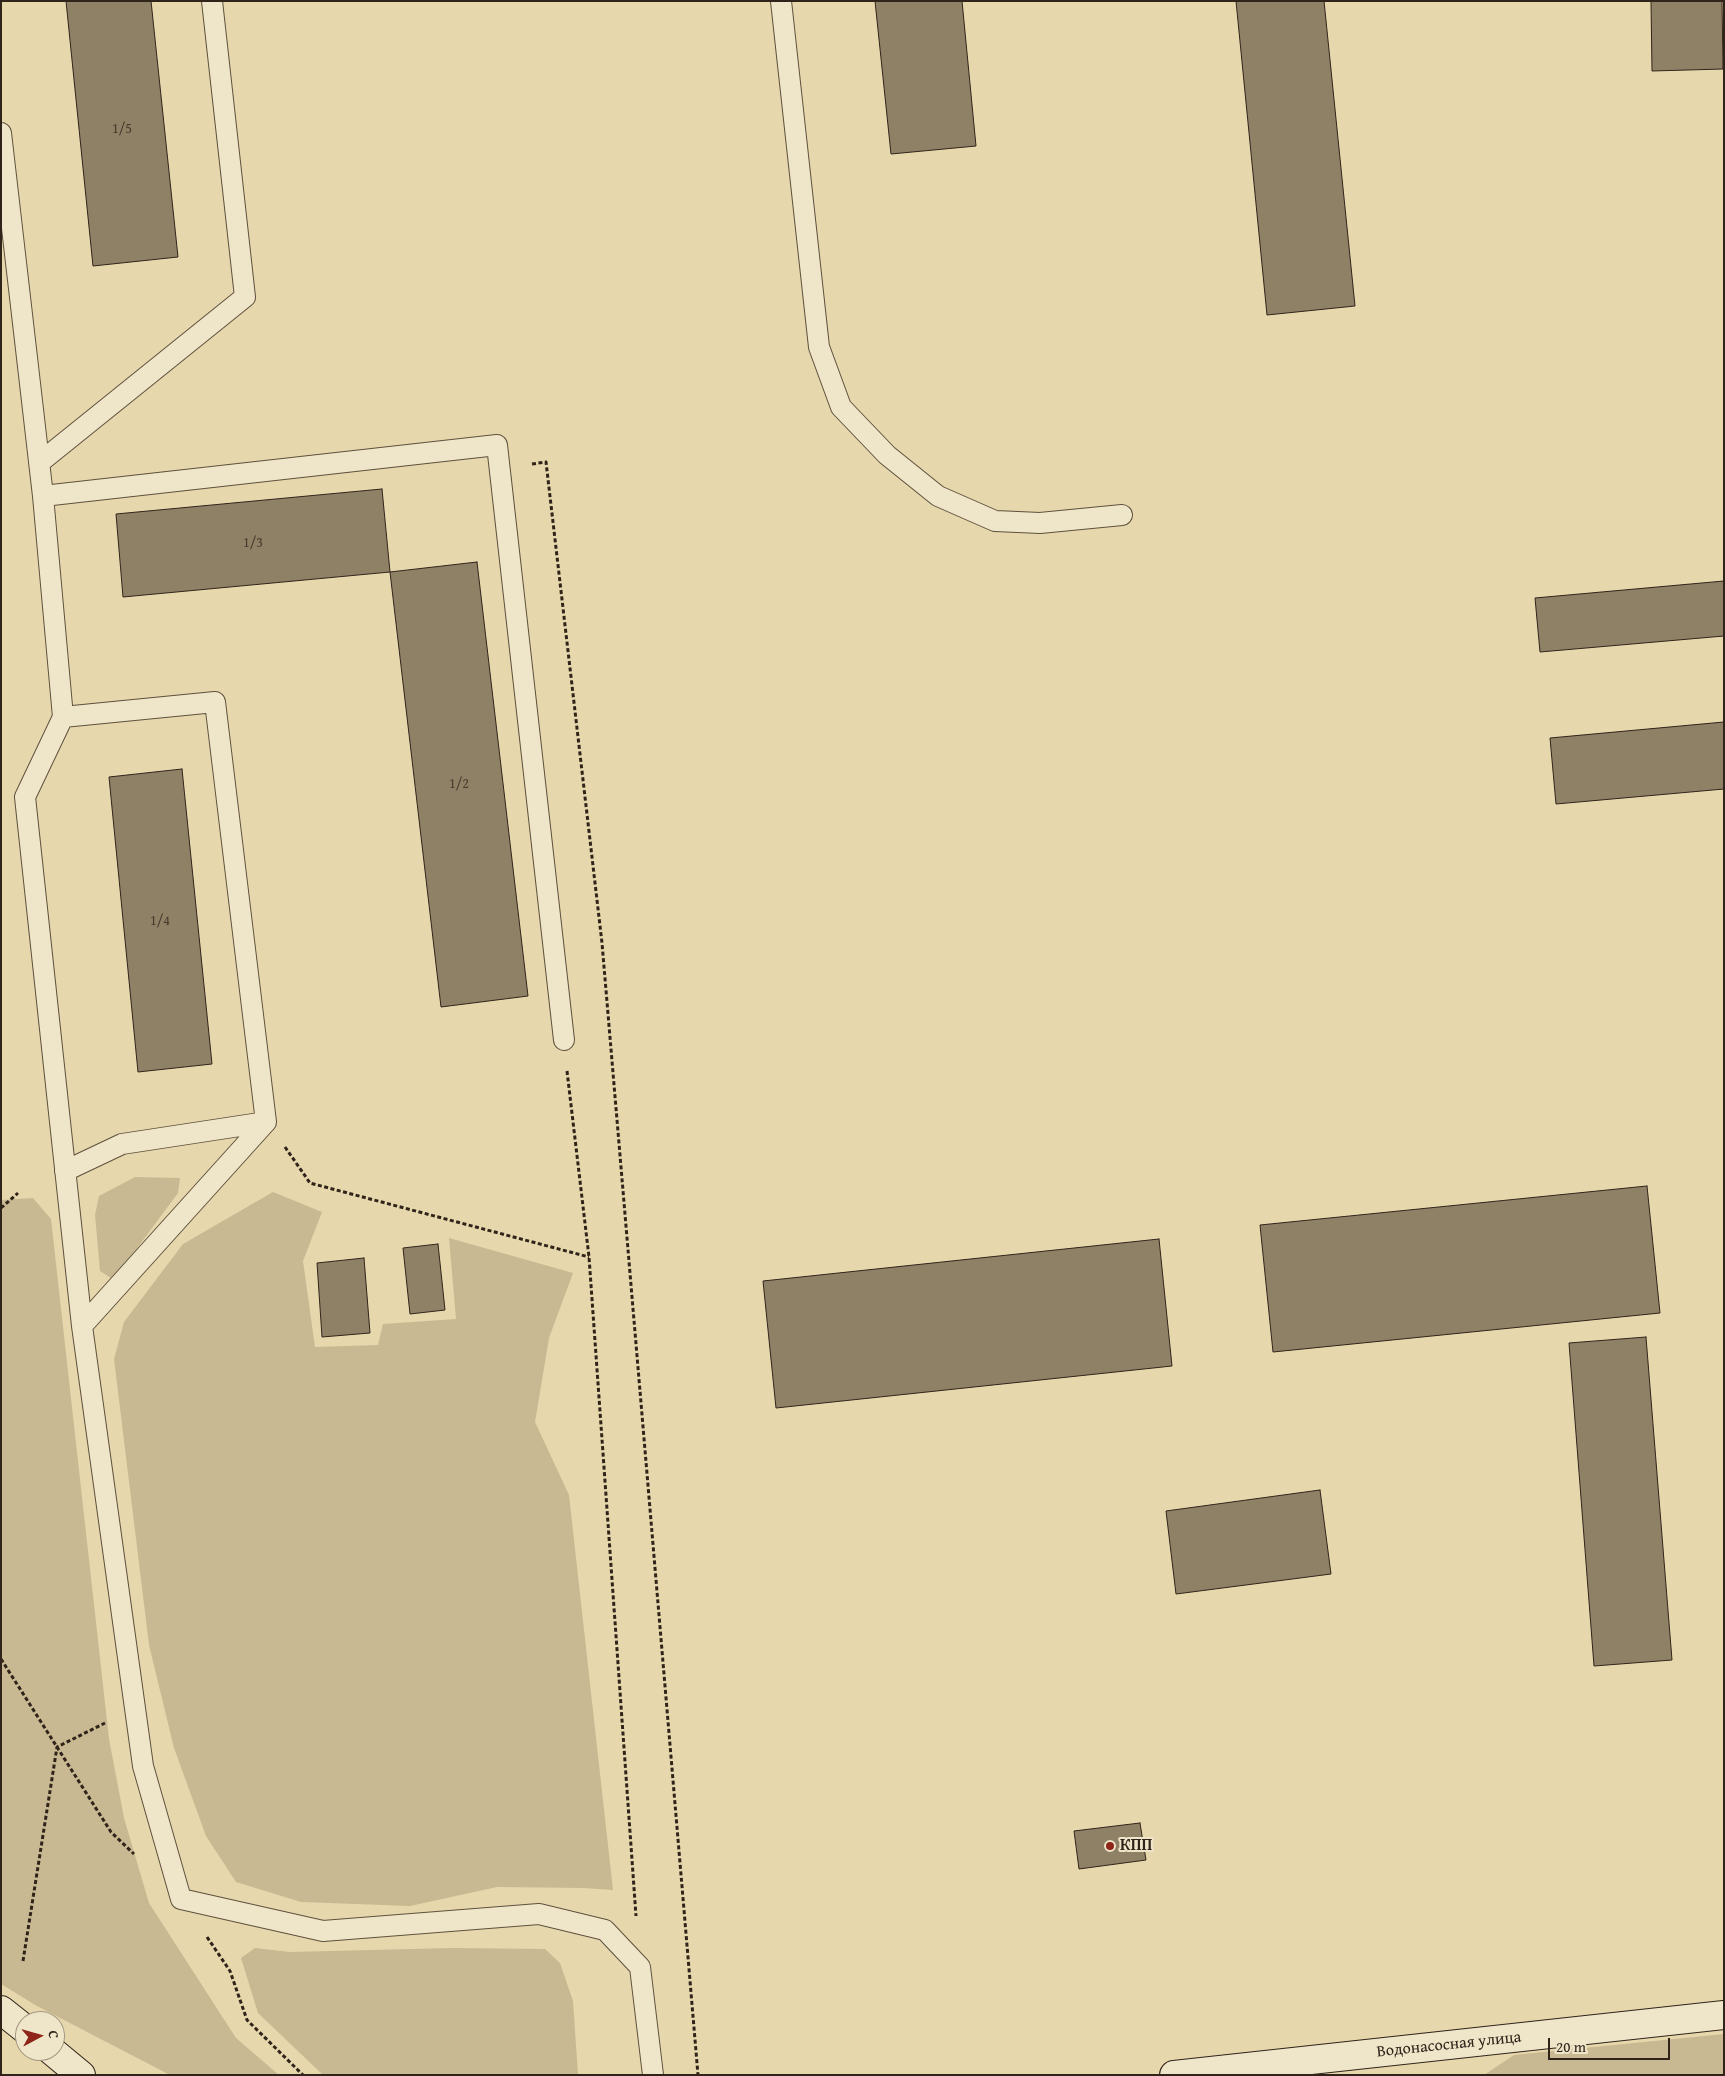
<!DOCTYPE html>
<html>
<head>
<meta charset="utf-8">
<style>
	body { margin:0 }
	#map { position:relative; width:1725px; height:2076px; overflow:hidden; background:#e7d7ac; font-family:"Gentium Book Plus",serif }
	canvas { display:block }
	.frame { position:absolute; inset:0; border:2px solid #30241a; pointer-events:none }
	.north { position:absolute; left:15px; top:2011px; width:50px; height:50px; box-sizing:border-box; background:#efe5c9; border:1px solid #a39883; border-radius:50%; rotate:84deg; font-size:14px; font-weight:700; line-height:20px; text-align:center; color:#30241a }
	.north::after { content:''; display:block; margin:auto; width:18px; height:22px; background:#8f2418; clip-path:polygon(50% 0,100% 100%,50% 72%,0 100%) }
	.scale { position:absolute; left:1548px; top:2038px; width:122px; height:22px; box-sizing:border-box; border:2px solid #30241a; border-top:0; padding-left:6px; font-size:15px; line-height:18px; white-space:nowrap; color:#30241a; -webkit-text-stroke:4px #efe5c9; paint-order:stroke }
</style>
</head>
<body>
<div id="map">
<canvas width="1725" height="2076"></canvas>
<div class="frame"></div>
<div class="north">С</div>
<div class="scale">20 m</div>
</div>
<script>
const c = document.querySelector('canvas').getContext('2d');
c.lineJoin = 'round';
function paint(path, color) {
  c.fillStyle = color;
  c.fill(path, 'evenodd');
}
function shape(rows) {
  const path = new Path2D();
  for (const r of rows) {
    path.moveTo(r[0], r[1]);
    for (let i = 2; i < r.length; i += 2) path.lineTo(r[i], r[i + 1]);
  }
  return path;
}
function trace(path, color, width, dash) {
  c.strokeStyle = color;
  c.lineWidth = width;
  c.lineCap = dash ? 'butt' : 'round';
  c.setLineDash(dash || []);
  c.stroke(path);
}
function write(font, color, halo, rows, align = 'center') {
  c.font = font + ' "Gentium Book Plus",serif';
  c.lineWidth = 4;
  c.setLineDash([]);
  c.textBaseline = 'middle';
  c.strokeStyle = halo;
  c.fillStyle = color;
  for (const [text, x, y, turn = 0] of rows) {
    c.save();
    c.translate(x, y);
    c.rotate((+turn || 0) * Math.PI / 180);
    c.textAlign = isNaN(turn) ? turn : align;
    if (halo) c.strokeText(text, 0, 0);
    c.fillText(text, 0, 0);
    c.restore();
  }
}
const green = shape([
	[135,1177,180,1178,178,1193,126,1263,111,1278,100,1271,95,1215,99,1196],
	[273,1192,322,1212,303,1261,315,1347,378,1345,383,1324,456,1319,449,1238,573,1273,549,1338,535,1422,569,1495,613,1890,584,1888,497,1887,410,1906,301,1902,236,1882,206,1836,174,1748,149,1645,114,1359,124,1322,183,1244],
	[33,1198,51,1219,109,1739,124,1818,149,1903,236,2038,279,2075,170,2075,37,2006,1,1984,1,1200],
	[255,1948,290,1952,452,1948,545,1949,560,1963,573,2001,578,2075,323,2075,258,2013,241,1958],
	[1724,2034,1724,2075,1484,2075,1514,2055]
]);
const building = shape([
	[66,1,151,1,178,257,93,266,66,1],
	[875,1,962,1,976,146,891,154,875,1],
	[1236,1,1324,1,1355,306,1267,315,1236,1],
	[1651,1,1722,1,1723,69,1652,71,1651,1],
	[382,489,390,572,123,597,116,514,382,489],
	[477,562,528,996,441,1007,390,572,477,562],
	[1724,581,1724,636,1540,652,1535,598,1724,581],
	[1724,722,1724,789,1556,804,1550,738,1724,722],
	[182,769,212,1064,138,1072,109,777,182,769],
	[1647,1186,1660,1313,1273,1352,1260,1225,1647,1186],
	[1159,1239,1172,1366,776,1408,763,1281,1159,1239],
	[438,1244,445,1310,410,1314,403,1248,438,1244],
	[364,1258,370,1333,322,1337,317,1263,364,1258],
	[1646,1337,1672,1660,1594,1666,1569,1343,1646,1337],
	[1320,1490,1331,1574,1176,1594,1166,1511,1320,1490],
	[1140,1823,1146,1860,1079,1869,1074,1831,1140,1823]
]);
const path = shape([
	[532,464,546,462,602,943,698,2075],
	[567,1071,589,1257,636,1916],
	[285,1147,310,1183,589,1257],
	[1,1208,18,1193],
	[1,1659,111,1832,134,1854],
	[207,1937,230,1971,247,2020,303,2075],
	[23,1961,57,1747,105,1723]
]);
const lane = shape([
	[781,1,819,347,841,407,887,455,938,496,995,521,1040,523,1122,515],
	[1,133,43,496,497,445,564,1040],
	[39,463,245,297,212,1],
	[43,496,63,717,215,702,266,1122,82,1326],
	[63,717,25,797,82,1326,143,1766,181,1899,323,1931,539,1914,605,1930,640,1967,653,2075],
	[65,1171,122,1144,266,1122]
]);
const secondary = shape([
	[1,2010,25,2029],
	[52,2051,81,2075],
	[1174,2075,1724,2015]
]);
const markers = [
	[1110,1846,5,"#8f2418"]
];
const numberNames = [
	["1/5",122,129],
	["1/3",253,543],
	["1/2",459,784],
	["1/4",160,921]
];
const poiNames = [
	["КПП",1120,1846]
];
const streetNames = [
	["Водонасосная улица",1449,2045,-6]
];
paint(green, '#c8b993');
paint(building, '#8f8166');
trace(building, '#30241a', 1);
trace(lane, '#5e513e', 22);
trace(secondary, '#30241a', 30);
trace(path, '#30241a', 3, [4, 2.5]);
trace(lane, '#efe5c9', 20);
trace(secondary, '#efe5c9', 28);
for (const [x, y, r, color] of markers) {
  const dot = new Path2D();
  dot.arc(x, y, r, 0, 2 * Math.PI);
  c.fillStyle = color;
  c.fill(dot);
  trace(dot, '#efe5c9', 2);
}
write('14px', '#483b2d', null, numberNames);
write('bold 16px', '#30241a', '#efe5c9', poiNames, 'left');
write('16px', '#30241a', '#efe5c9', streetNames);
</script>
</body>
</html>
